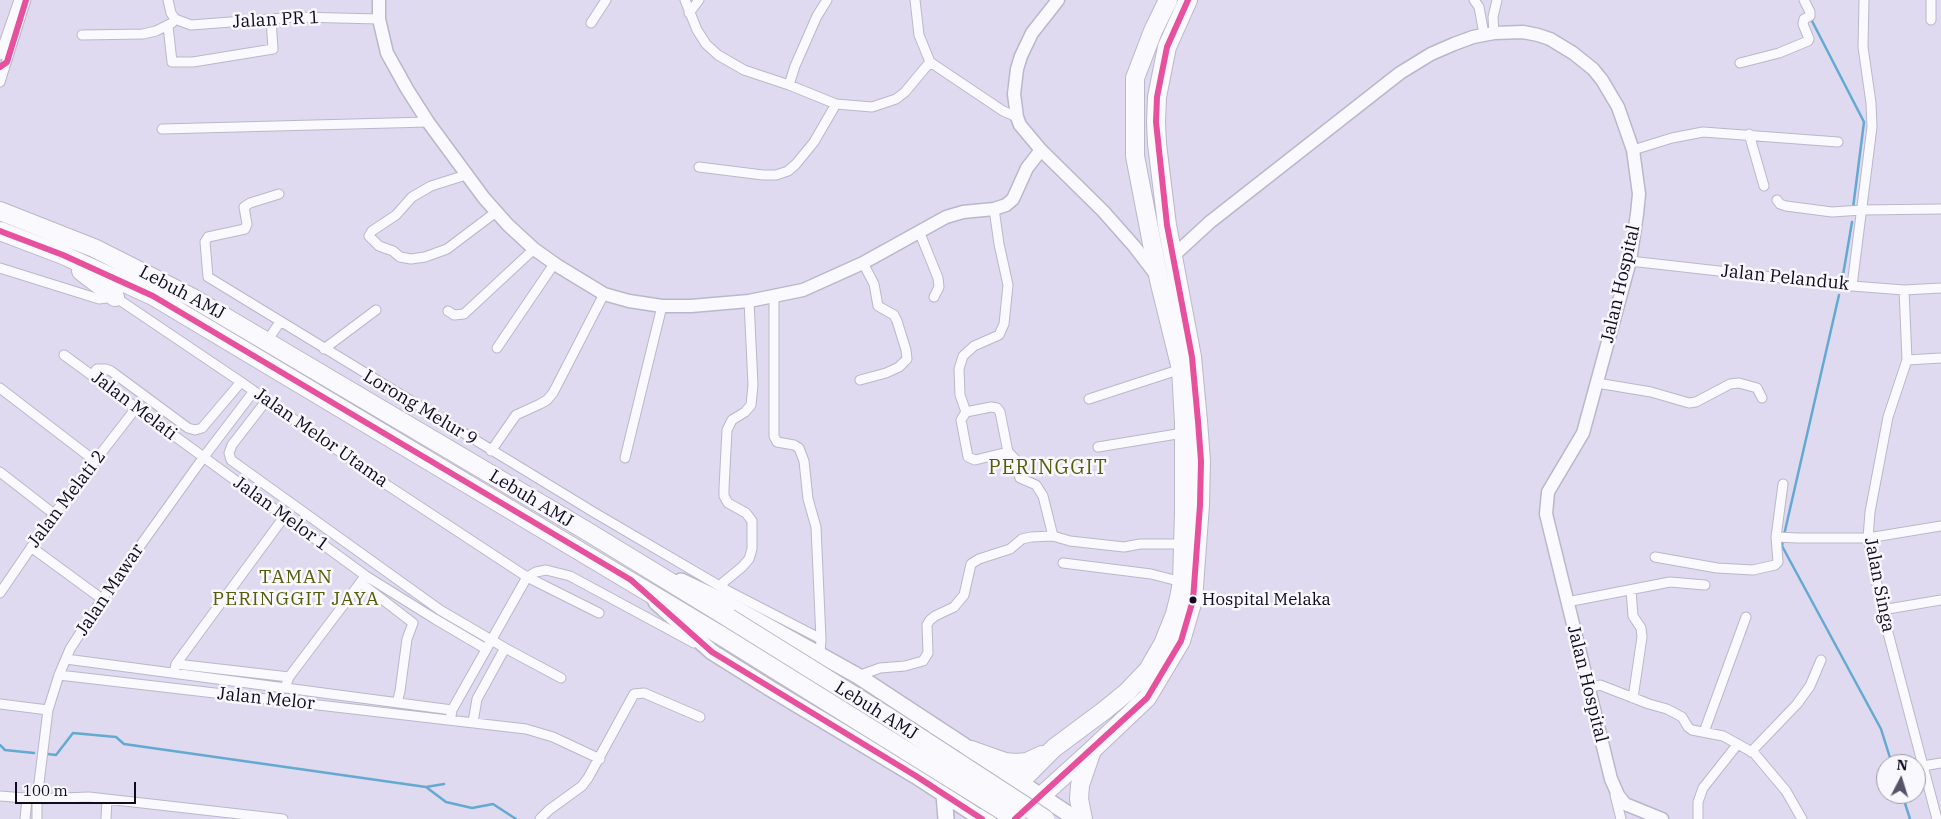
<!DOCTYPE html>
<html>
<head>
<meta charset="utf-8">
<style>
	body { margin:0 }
	#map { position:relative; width:1941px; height:819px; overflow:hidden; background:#dfdaef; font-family:"IBM Plex Serif",serif }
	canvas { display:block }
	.north { position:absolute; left:1876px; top:754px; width:50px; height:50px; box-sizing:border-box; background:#f9f8fe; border:1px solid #9c99a5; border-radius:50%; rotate:5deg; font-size:14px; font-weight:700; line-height:20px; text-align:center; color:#110b1f }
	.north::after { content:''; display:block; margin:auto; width:18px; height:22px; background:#595368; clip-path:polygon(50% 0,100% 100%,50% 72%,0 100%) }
	.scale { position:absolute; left:15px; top:782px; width:121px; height:22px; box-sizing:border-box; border:2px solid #110b1f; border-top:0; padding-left:6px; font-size:15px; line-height:18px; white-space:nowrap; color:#110b1f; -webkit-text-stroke:4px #f9f8fe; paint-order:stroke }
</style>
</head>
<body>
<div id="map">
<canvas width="1941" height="819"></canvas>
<div class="north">N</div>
<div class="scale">100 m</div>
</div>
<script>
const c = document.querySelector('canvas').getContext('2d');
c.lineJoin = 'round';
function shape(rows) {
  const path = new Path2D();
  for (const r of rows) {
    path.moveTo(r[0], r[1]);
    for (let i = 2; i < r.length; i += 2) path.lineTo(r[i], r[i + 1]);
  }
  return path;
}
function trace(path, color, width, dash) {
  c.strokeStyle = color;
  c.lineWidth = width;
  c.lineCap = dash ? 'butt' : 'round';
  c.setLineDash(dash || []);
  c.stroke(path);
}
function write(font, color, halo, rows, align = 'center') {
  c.font = font + ' "IBM Plex Serif",serif';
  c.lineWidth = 5;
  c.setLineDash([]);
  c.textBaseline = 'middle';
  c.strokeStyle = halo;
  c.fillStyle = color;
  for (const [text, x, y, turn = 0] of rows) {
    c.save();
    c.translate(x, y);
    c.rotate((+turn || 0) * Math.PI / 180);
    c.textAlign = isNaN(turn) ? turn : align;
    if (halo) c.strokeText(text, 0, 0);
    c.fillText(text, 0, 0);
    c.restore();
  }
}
const stream = shape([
	[1811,19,1864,122,1853,208],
	[1842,281,1852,222],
	[1784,535,1839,295],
	[1783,540,1782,546,1881,729,1892,764],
	[0,745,5,750,34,753],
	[48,754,56,755,73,733,116,737,124,744,426,787,446,802,472,808,493,804,516,819],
	[426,787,444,784],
	[1902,794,1910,819]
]);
const street = shape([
	[168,0,171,13,175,19,191,25,297,17,379,19],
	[685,0,697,30,706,44,718,55,744,70,789,85,836,104,872,107,896,99,905,92,930,62],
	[915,0,919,35,930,62,1003,111,1017,117],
	[1474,0,1479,7,1484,34],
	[689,13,699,0],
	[1931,20,1931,0],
	[591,23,606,0],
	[168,26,172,62,193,62,273,49,271,19],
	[1494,33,1493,17,1497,0],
	[82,35,143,34,156,31,172,23],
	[0,55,19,0],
	[1740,63,1779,53,1808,41,1809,39,1803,24,1804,19,1810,16,1810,12,1804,0],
	[0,82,26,0],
	[789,85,795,66,817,16,827,0],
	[162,129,428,122],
	[1749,134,1764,186],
	[1633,150,1672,138,1703,132,1838,142],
	[699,167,763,175,776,175,788,171,796,164,814,142,836,104],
	[466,175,431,186,412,197,396,215,372,231,369,236,379,246,393,251,400,257,411,259,425,257,447,249,496,212],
	[279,194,250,203,244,207,247,224,245,229,208,237,205,242,208,277,595,513,728,591,821,639,820,654],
	[1777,200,1780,204,1786,206,1832,212,1862,210,1941,209],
	[994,209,999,244,1008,285,1004,324,999,335,974,346,963,356,959,369,960,395,966,412,991,407,997,408,1000,412,1008,452,1015,459,1020,478,1036,485,1043,496,1053,536],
	[919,231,938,278,939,287,934,297],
	[1630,261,1852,286,1904,290,1941,288],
	[0,268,99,299,115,297,241,382,387,485,527,577,599,613],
	[1852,286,1872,127,1871,103,1863,47,1864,0],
	[1904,290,1907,360,1888,417,1870,512,1868,538,1882,610,1937,819],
	[774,297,774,436,777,442,794,445,799,448,804,461,808,499,816,527,821,639],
	[448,311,454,315,464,314,534,249],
	[267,341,280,322],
	[497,348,554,264],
	[324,349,376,310],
	[64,355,366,576,435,619,486,649],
	[1907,360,1941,358],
	[92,375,97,369,106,369,111,371,188,428,195,430,202,428,241,382],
	[860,380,886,373,899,367,907,359,906,350,897,321,894,315,878,306,874,284,863,263],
	[1597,383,1651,392,1689,403,1696,402,1730,384,1739,383,1757,388,1762,398],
	[0,388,95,461],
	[1089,399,1181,369],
	[266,401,232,445,229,453,231,460,440,610,505,648,561,678],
	[966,412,961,420,968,457,975,460,1008,452],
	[1098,447,1183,433],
	[491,451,516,415,540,404,547,400,553,393,604,294],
	[625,458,662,306],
	[0,472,54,514],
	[1776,537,1783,484],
	[31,547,102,599],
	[1655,557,1717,568,1753,570,1775,565,1778,562,1776,537,1798,538,1868,538,1941,526],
	[1063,563,1151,574,1182,582],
	[361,583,413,623,407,639,400,691,397,703],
	[719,586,742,567,749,559,752,549,752,521,746,513,728,503,724,496,724,488,727,430,732,420,745,412,751,405,753,385,749,301],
	[1631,590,1633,616,1641,628,1642,637,1633,698],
	[0,593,54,514,136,408],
	[1567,602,1670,582,1705,585],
	[1882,610,1941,600],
	[66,659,452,710],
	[176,664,289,677],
	[174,673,176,664,284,517],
	[59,675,526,729,553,737,600,759],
	[858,676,880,668,905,666,923,661,928,653,927,625,930,620,935,616,954,607,964,595,971,564,979,559,1010,549,1022,539,1031,537,1053,536,1070,541,1124,547,1140,544,1184,544],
	[285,688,289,677,363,579],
	[1587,688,1600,685,1649,704,1667,709,1682,717,1688,727,1692,730,1723,736,1754,753,1786,791,1802,819],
	[0,704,48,710],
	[451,716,452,710,527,577,536,572,546,570,570,576,694,643],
	[473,722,477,699,505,648],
	[1704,732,1746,617],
	[1751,752,1797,704,1810,686,1821,660],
	[1923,766,1941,763],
	[1615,795,1621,819],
	[0,796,37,799,89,797,283,819],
	[25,819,27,799],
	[37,819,37,799,48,710,59,675,70,649,102,599,203,458,254,391],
	[106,819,107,799],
	[540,819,549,810,582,786,588,778,634,694,644,693,700,717],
	[1698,819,1698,802,1703,788,1737,745]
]);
const secondary = shape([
	[379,0,379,19,387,53,407,89,428,122,484,198,508,225,534,249,558,266,604,294,629,301,662,306,691,306,749,301,803,290,863,263,946,217,963,212,994,209,1006,205,1013,199,1027,168,1041,150],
	[1058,0,1032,33,1021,56,1017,69,1014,94,1017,117,1020,125,1041,150,1103,211,1134,246,1157,276],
	[1173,256,1210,222,1400,73,1431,54,1454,44,1473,37,1494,33,1523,32,1538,35,1550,39,1573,53,1593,69,1602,80,1618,107,1633,150,1639,194,1637,214,1630,261,1583,433,1548,492,1546,514,1611,779,1618,795,1625,804,1662,819]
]);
const primary = shape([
	[681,581,721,600,858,676,1076,819],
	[656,602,712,652,771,689,916,776,982,819],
	[944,794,946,819]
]);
const highway = shape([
	[0,211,94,248,193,298,585,530,729,618],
	[0,231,63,255,153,296,720,635],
	[81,271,115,297],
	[971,750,1005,762,1016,763,1027,762,1042,755],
	[1018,817,1092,750,1147,698,1181,641,1193,600,1200,505,1201,461,1198,421,1192,357,1167,225,1157,144,1156,122,1157,97,1167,47,1188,0],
	[983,819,1054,748,1105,710,1127,692,1148,670,1163,644,1175,614,1179,598,1182,582,1184,513,1184,423,1181,369,1159,280,1135,156,1135,78,1153,31,1168,0],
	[1083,819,1079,799,1080,785,1091,753]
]);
const highwayBridge = shape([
	[729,618,888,717,1045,819],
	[720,635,1016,819]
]);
const bus1 = shape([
	[0,67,7,62,26,0],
	[0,231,63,255,153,296,631,580,712,652,916,776,982,819],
	[1015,819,1147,698,1181,641,1193,600,1200,505,1201,461,1198,421,1192,357,1167,225,1156,122,1157,97,1167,47,1188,0]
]);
const markers = [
	[1193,600,4.5,"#110b1f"]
];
const busNames = [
	["Hospital Melaka",1202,600]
];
const streetNames = [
	["Jalan PR 1",276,20,-3],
	["Jalan Pelanduk",1785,278,6],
	["Jalan Hospital",1621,284,-77],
	["Lebuh AMJ",182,293,28],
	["Jalan Melati",134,406,37],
	["Lorong Melur 9",420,408,31],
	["Jalan Melor Utama",321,438,35],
	["Jalan Melati 2",67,499,-53],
	["Lebuh AMJ",531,499,31],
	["Jalan Melor 1",281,514,36],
	["Jalan Singa",1879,585,79],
	["Jalan Mawar",110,590,-56],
	["Jalan Hospital",1587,684,76],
	["Jalan Melor",266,699,6],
	["Lebuh AMJ",876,711,32]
];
const neighbourhoodNames = [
	["TAMAN",296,578],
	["PERINGGIT JAYA",296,600]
];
const quarterNames = [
	["PERINGGIT",1048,468]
];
trace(stream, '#64a9d2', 2.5);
trace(street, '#bbb7cb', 11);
trace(secondary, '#bbb7cb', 15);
trace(primary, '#bbb7cb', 18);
trace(highway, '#bbb7cb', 20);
trace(street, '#faf9fd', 9);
trace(secondary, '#faf9fd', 12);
trace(primary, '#faf9fd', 15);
trace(highway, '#faf9fd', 18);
trace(highwayBridge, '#bbb7cb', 20, []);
trace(highwayBridge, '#faf9fd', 18);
trace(bus1, '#e6509d', 6);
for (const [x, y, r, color] of markers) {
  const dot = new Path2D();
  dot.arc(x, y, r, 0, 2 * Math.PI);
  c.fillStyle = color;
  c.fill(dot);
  trace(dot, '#f9f8fe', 2);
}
write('17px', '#110b1f', '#f9f8fe', busNames, 'left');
write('18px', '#110b1f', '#f9f8fe', streetNames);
c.letterSpacing = '1px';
write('19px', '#565d07', '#f9f8fe', neighbourhoodNames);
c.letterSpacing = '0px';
c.letterSpacing = '1px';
write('20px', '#565d07', '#f9f8fe', quarterNames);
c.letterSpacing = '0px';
</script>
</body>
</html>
